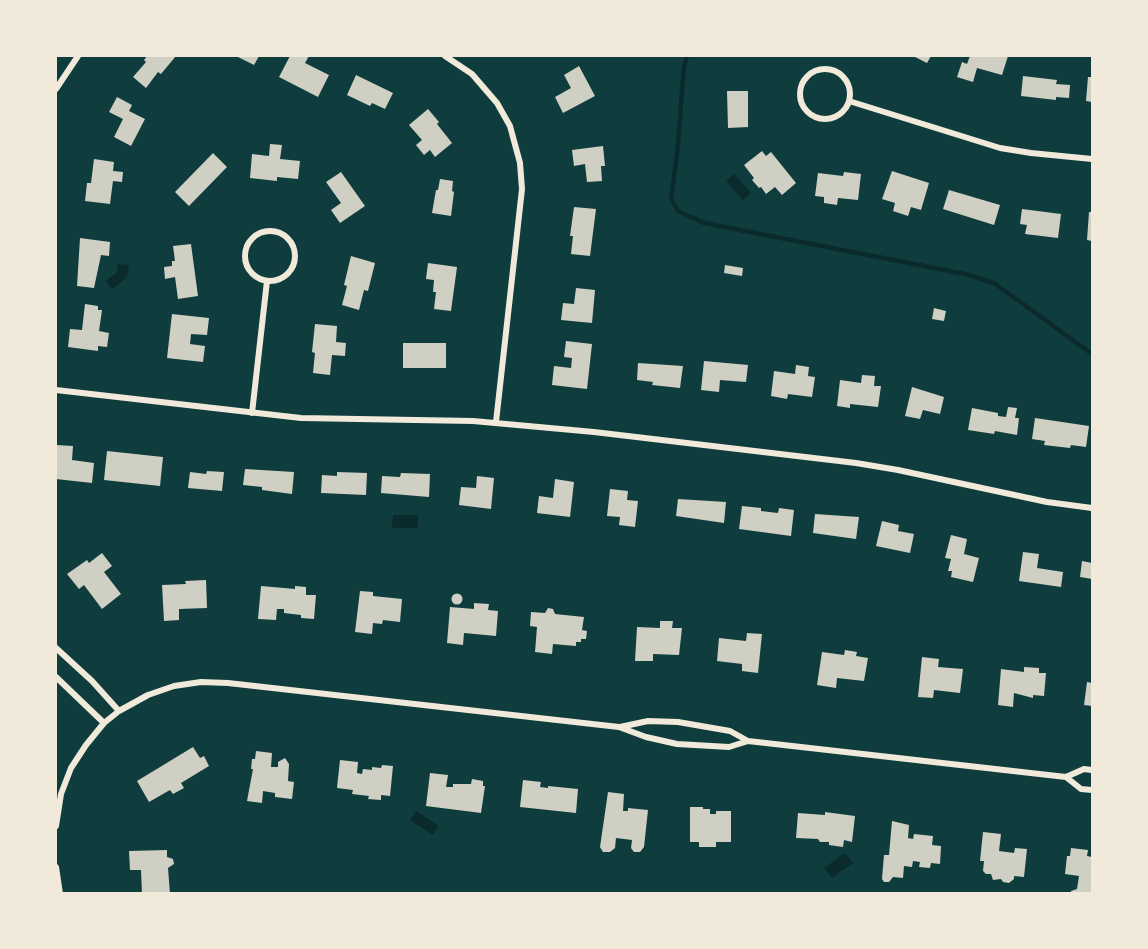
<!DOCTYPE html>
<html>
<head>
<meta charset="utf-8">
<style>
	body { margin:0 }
	#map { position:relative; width:1148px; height:949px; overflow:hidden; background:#0f3d3e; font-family:Commissioner,sans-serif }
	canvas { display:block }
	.frame { position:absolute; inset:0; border:57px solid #f1e9da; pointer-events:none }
</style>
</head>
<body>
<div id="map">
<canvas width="1148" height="949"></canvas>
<div class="frame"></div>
</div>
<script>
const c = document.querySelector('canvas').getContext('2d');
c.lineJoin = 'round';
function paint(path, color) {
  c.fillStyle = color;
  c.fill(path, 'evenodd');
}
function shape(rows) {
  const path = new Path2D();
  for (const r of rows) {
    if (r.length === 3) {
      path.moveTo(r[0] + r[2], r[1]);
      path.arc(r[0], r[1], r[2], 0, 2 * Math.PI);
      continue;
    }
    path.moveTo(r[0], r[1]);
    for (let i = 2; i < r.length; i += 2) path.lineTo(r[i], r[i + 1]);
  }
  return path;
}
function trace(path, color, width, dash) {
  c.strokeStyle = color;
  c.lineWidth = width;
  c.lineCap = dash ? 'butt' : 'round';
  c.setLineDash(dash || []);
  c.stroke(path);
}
const water = shape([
	[734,174,751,193,743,200,726,181],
	[118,264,129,265,127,277,112,289,106,281,117,272],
	[393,515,418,515,418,528,392,528],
	[416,811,439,826,433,835,410,820],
	[845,853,853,863,832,878,824,868]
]);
const stream = shape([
	[687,56,684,67,677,155,671,198,678,211,704,223,965,274,994,283,1092,354]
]);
const building = shape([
	[147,56,176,56,161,74,158,72,146,88,133,77,146,62,144,60],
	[239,56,259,56,254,65,238,57],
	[290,56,309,56,305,63,329,75,318,97,279,77],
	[913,56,931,56,927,63],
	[970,56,1008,56,1002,75,977,68,973,82,957,77,962,62,967,64],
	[579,66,595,96,563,113,555,97,571,88,564,75],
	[356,75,393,93,385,109,372,103,370,106,347,95],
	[1023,76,1057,80,1056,84,1070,85,1069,98,1056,97,1056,100,1021,96],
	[1088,77,1092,77,1092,102,1086,101],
	[727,91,748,91,748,127,728,128],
	[117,97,132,105,129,111,145,119,131,146,114,137,123,119,109,112],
	[428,109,439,122,437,124,452,143,435,157,430,150,424,155,416,145,422,140,409,125],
	[270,144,282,145,280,159,300,161,298,179,277,177,277,181,250,178,252,154,269,156],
	[603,146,605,166,601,166,602,181,587,182,585,164,574,166,572,150],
	[762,151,766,156,771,152,796,183,782,195,775,187,766,194,761,187,759,188,752,180,754,178,744,165],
	[213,153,227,167,189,206,175,192],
	[94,159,114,162,113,171,123,172,122,182,113,181,110,204,85,201,87,183,91,183],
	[892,171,929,183,921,210,911,207,908,216,893,211,895,203,882,199],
	[341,172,365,206,340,223,331,210,341,203,326,182],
	[844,172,861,174,858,200,838,198,837,205,824,203,824,197,815,196,818,173,843,176],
	[440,179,453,181,452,191,454,192,451,216,432,213,436,190,438,190],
	[949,190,1000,205,994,225,943,209],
	[574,207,596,209,590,256,571,254,573,236,570,236],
	[1022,209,1061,214,1058,238,1025,234,1027,225,1020,224],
	[1089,212,1092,212,1092,241,1087,240],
	[80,238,110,242,109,256,101,255,94,288,77,286],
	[191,244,198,296,178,299,175,277,165,279,164,267,172,266,172,261,175,261,173,246],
	[351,256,375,263,368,291,364,290,359,310,342,305,347,286,344,285],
	[428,263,457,267,451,311,434,309,436,292,433,292,434,280,426,279],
	[725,265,743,268,742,276,724,273],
	[576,288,595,290,592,323,561,320,563,303,574,304],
	[85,304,98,306,98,310,102,310,99,331,109,333,107,347,98,346,98,351,68,347,70,329,82,330],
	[934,308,946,311,944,321,932,319],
	[172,314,209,318,207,335,191,334,190,344,205,346,203,362,167,358],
	[315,324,337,326,336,342,346,343,345,356,332,355,330,375,313,373,315,353,312,352],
	[566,341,592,344,587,389,552,385,554,366,571,368,572,358,564,357],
	[403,343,446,343,446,368,403,368],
	[704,361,748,365,746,382,720,380,719,392,701,390],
	[638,363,683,366,680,388,652,385,653,382,637,380],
	[796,365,809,367,808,376,815,377,812,397,788,394,787,399,771,396,774,371,795,374],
	[862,375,875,376,874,386,881,386,878,407,850,404,850,408,837,406,840,380,861,383],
	[912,387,944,397,940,414,923,410,920,419,905,416],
	[1008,407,1017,408,1015,418,1019,418,1017,435,995,431,994,434,968,430,972,408,998,413,998,416,1006,417],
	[1035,418,1089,426,1086,447,1071,445,1070,448,1044,445,1045,441,1032,439],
	[56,445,73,446,72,460,94,463,92,483,56,479],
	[107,451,163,457,160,486,104,480],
	[245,469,294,472,292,494,262,490,262,487,243,485],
	[207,471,224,472,222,491,188,488,190,472,206,474],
	[337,472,367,473,366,495,321,493,322,475,337,476],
	[401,473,430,474,429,497,381,493,382,476,400,477],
	[477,476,494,478,491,509,459,505,461,487,476,488],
	[555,479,574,482,570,517,537,513,539,496,553,498],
	[610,489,628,491,627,500,638,501,635,527,619,525,620,517,607,516],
	[678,499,726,502,724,523,676,516],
	[742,506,761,508,761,511,778,513,779,508,794,510,791,536,739,529],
	[815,514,859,517,856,539,813,533],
	[882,521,899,525,898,531,914,534,910,553,876,546],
	[951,535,967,539,964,554,979,558,973,582,951,577,952,571,948,571,951,559,945,558],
	[1023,552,1039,554,1037,568,1063,572,1061,587,1019,581],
	[102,553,112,566,104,572,121,594,102,609,84,585,79,589,67,574,87,560,89,563],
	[1082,561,1092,563,1092,579,1080,577],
	[206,580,207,608,179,609,179,620,164,621,162,585,186,584,185,581],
	[261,586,295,589,295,586,306,587,306,595,316,595,314,619,301,618,301,615,284,613,284,609,277,609,276,620,258,619],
	[360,591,373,592,373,596,402,599,400,622,383,620,382,624,373,623,372,634,355,632],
	[457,599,5.5],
	[474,603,489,604,488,610,498,611,496,636,464,633,463,645,447,643,450,607,474,609],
	[548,608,553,609,555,614,584,617,582,630,587,631,586,639,581,639,581,642,576,642,576,646,553,644,552,654,535,652,537,627,530,626,531,612,545,613],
	[660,621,673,621,672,628,682,628,679,655,653,654,653,661,635,661,637,627,660,628],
	[747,633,762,634,758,673,742,671,742,664,717,661,719,638,746,641],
	[845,650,857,652,856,656,868,658,864,681,837,678,836,688,817,685,822,652,844,655],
	[922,657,939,659,938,667,963,669,960,693,934,690,933,698,918,697],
	[1024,667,1039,668,1039,673,1046,673,1044,696,1033,695,1033,698,1014,693,1013,707,998,705,1001,669,1024,672],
	[1087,682,1092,683,1092,706,1084,705],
	[193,747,200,758,204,756,209,766,181,783,184,788,173,794,170,790,149,802,137,781],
	[256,751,272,753,271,767,278,767,278,762,285,758,289,764,288,781,294,782,292,799,275,797,275,793,263,791,262,803,247,801,253,769,251,769,252,759,255,759],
	[340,760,358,762,357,773,362,774,363,769,372,770,372,767,381,768,382,765,393,766,390,796,381,795,381,800,368,799,369,796,352,794,353,790,337,788],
	[430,773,448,775,446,787,453,787,453,784,471,784,472,779,483,781,483,786,485,786,481,813,426,806],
	[523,780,541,782,540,787,548,788,548,786,578,789,576,813,520,807],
	[608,792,624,794,623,811,628,811,628,808,648,810,644,847,640,852,634,852,631,848,632,840,616,838,615,848,610,852,603,852,600,847],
	[690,807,703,807,703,809,710,809,710,814,716,814,716,811,731,811,731,842,716,842,716,847,699,847,699,842,690,842],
	[825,812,855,816,852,842,844,840,843,847,829,845,829,842,820,842,818,839,796,838,798,813,825,815],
	[892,821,909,825,908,838,913,839,914,834,933,836,932,845,941,846,940,864,931,863,930,868,919,867,920,862,913,861,912,867,904,866,903,878,893,877,889,882,884,882,882,879,884,855,889,855],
	[983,832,1001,834,999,851,1014,853,1015,848,1027,849,1024,877,1014,876,1014,879,1009,883,1003,882,1001,879,993,880,991,874,986,874,983,871,984,861,980,861],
	[1071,848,1088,850,1087,856,1092,857,1092,894,1071,894,1071,891,1077,889,1079,876,1065,874,1067,856,1070,856],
	[167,850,167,857,173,859,174,864,168,868,170,894,142,894,141,870,130,870,129,851]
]);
const minor = shape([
	[445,56,472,74,497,103,510,126,520,163,522,189,496,422],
	[825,94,25],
	[56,89,78,56],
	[849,101,1000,148,1031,153,1092,159],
	[270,256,25],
	[56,390,301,418,473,421,594,432,856,463,898,470,1047,502,1092,508],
	[252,413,267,281],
	[56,648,92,681,119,711],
	[56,677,104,723],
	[620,727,648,721,678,722,730,731,748,741,1066,777,1084,769,1092,770],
	[1066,777,1081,789,1092,790],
	[56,826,61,794,71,768,86,745,104,723,119,711,148,695,174,686,201,682,228,683,619,727,646,737,677,744,729,747,748,741],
	[56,867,60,894]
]);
paint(water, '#0a2a2b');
trace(stream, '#0a2a2b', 4.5);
paint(building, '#cfcfc3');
trace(minor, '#f1e9da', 6);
</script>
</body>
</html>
